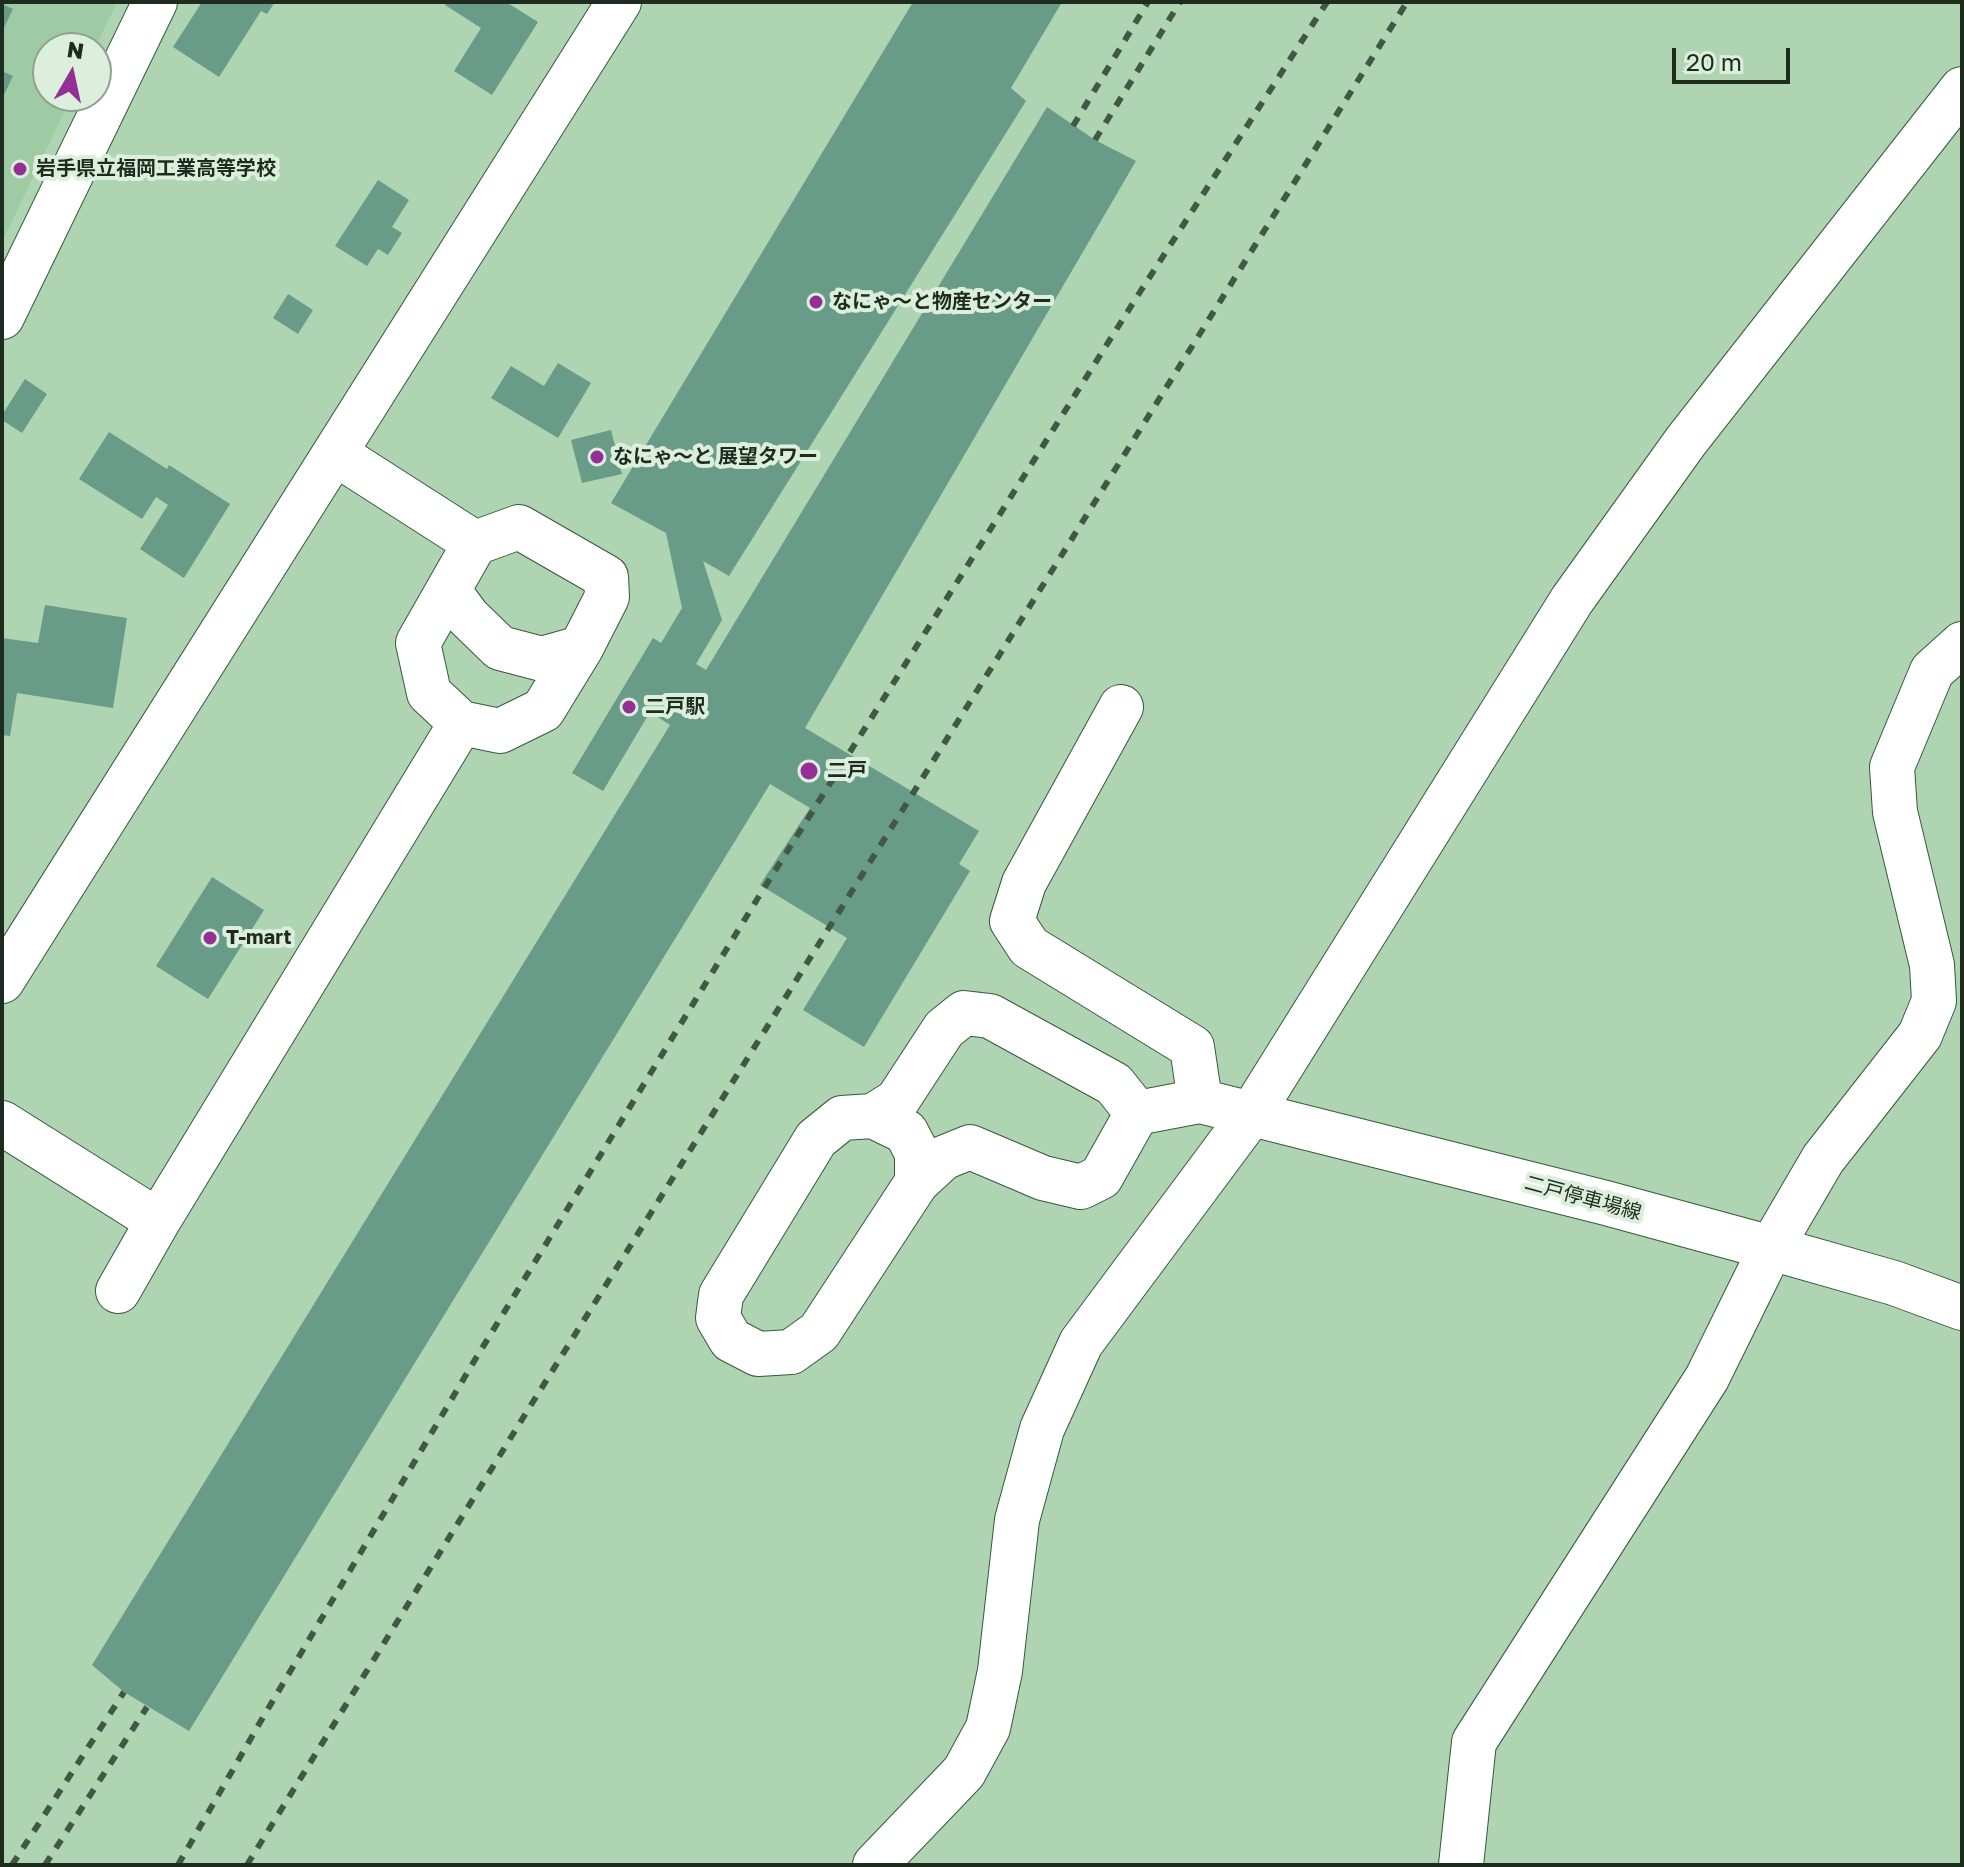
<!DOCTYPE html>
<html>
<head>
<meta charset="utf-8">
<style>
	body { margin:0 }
	#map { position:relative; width:1964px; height:1867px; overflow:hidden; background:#aed4b1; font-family:"Golos Text",sans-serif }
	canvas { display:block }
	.frame { position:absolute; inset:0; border:4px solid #1d2c1e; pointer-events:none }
	.north { position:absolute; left:32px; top:32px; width:80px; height:80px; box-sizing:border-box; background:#dcefdd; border:2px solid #90a191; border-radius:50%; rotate:9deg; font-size:22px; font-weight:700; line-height:32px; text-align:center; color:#1d2c1e }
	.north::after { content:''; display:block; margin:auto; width:28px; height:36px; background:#942f95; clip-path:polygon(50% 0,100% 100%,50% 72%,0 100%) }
	.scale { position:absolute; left:1672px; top:48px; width:118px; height:36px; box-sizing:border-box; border:4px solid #1d2c1e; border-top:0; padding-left:10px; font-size:24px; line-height:28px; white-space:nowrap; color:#1d2c1e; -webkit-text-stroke:6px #dcefdd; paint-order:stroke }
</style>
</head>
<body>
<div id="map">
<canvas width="1964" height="1867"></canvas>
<div class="frame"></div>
<div class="north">N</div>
<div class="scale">20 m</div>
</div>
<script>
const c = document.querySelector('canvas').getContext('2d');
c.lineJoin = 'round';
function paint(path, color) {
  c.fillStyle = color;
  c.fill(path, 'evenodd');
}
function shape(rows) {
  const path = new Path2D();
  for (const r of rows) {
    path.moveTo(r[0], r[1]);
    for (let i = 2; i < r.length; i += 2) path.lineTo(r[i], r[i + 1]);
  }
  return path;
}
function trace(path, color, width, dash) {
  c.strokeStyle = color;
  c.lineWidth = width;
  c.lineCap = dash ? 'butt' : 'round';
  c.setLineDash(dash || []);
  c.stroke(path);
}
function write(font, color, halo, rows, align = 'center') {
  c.font = font + ' "Golos Text","Noto Sans JP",sans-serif';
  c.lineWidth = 8;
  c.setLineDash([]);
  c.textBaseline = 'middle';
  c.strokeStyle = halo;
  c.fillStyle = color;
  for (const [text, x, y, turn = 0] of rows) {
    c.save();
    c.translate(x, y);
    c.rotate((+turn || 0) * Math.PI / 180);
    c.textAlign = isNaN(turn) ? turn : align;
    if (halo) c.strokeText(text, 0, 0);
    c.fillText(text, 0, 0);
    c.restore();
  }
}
const built = shape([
	[2,2,117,2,95,48,48,48,48,96,72,96,2,242]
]);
const building = shape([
	[202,2,275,2,267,14,261,11,219,77,173,47],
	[447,2,506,2,538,22,492,95,454,71,481,28,445,5],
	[913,2,1062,2,1011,88,1026,101,729,576,703,561,722,620,696,664,706,670,1047,107,1095,140,1136,161,805,728,979,831,959,864,970,871,864,1047,803,1010,847,938,760,885,810,808,770,784,189,1731,124,1692,92,1665,670,725,650,712,603,791,572,773,653,638,661,643,682,608,666,533,611,503],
	[2,4,13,9,2,32],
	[2,71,13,76,2,99],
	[378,180,409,200,392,227,402,233,388,255,378,249,367,266,335,246],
	[288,294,313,310,298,334,273,318],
	[558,363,591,383,558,438,491,398,511,366,544,386],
	[25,379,47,394,22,433,2,420,2,415],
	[611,430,622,474,582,483,571,440],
	[109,432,167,469,169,465,230,504,184,578,140,549,168,505,156,497,142,519,79,479],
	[45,605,127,618,113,708,17,693,10,736,2,735,2,638,38,643],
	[212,877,264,910,208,999,156,966]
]);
const minor = shape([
	[2,317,155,2],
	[336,454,475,543,519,527,606,577,607,597,581,648,543,710,500,731,461,723,429,693,418,643,475,543],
	[448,590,468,617,500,648,542,659,581,648],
	[1121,707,1024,883,1012,921,1029,947,1192,1047,1200,1101,1137,1113,1101,1177,1081,1187,1043,1178,970,1147,943,1158,917,1182,819,1332,791,1352,758,1354,731,1340,718,1318,721,1295,816,1139,842,1118,873,1116,897,1101,944,1029,964,1013,990,1016,1114,1084,1137,1113],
	[2,981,619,2],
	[873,1116,906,1132,917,1153,917,1182],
	[2,1123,158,1221],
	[118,1291,158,1221,461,723],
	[875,1865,964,1772,988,1728,1000,1671,1017,1520,1042,1429,1081,1343,1252,1113,1572,600,1686,441,1962,89],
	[1461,1865,1474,1742,1707,1378,1771,1248,1823,1159,1920,1035,1934,1001,1932,965,1895,812,1892,767,1932,671,1962,644]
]);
const major = shape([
	[1200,1101,1606,1203,1771,1248,1894,1283,1962,1308]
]);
const rail = shape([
	[1073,126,1148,2],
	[1095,140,1180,2],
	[12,1865,124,1692],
	[45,1865,147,1707],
	[178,1865,262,1719,473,1363,761,893,1140,292,1327,2],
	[247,1865,526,1413,1407,2]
]);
const markers = [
	[20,169,8,"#942f95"],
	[816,302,8,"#942f95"],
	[597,457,8,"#942f95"],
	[629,707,8,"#942f95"],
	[809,771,10,"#942f95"],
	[210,938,8,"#942f95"]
];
const poiNames = [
	["岩手県立福岡工業高等学校",36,169],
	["なにゃ～と物産センター",832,302],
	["なにゃ～と 展望タワー",613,457],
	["二戸駅",645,707],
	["二戸",827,771],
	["T-mart",226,938]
];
const streetNames = [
	["二戸停車場線",1583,1198,15]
];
paint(built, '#9ecba3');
paint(building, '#689c88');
trace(minor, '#36593b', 46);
trace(major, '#36593b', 46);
trace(minor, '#fff', 44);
trace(major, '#fff', 44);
trace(rail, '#425744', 6, [10, 10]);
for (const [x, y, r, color] of markers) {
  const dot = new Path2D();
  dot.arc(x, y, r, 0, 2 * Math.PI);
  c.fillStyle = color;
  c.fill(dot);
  trace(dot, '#dcefdd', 3);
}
write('bold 20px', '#1d2c1e', '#dcefdd', poiNames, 'left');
write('20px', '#1d2c1e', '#dcefdd', streetNames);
</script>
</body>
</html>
